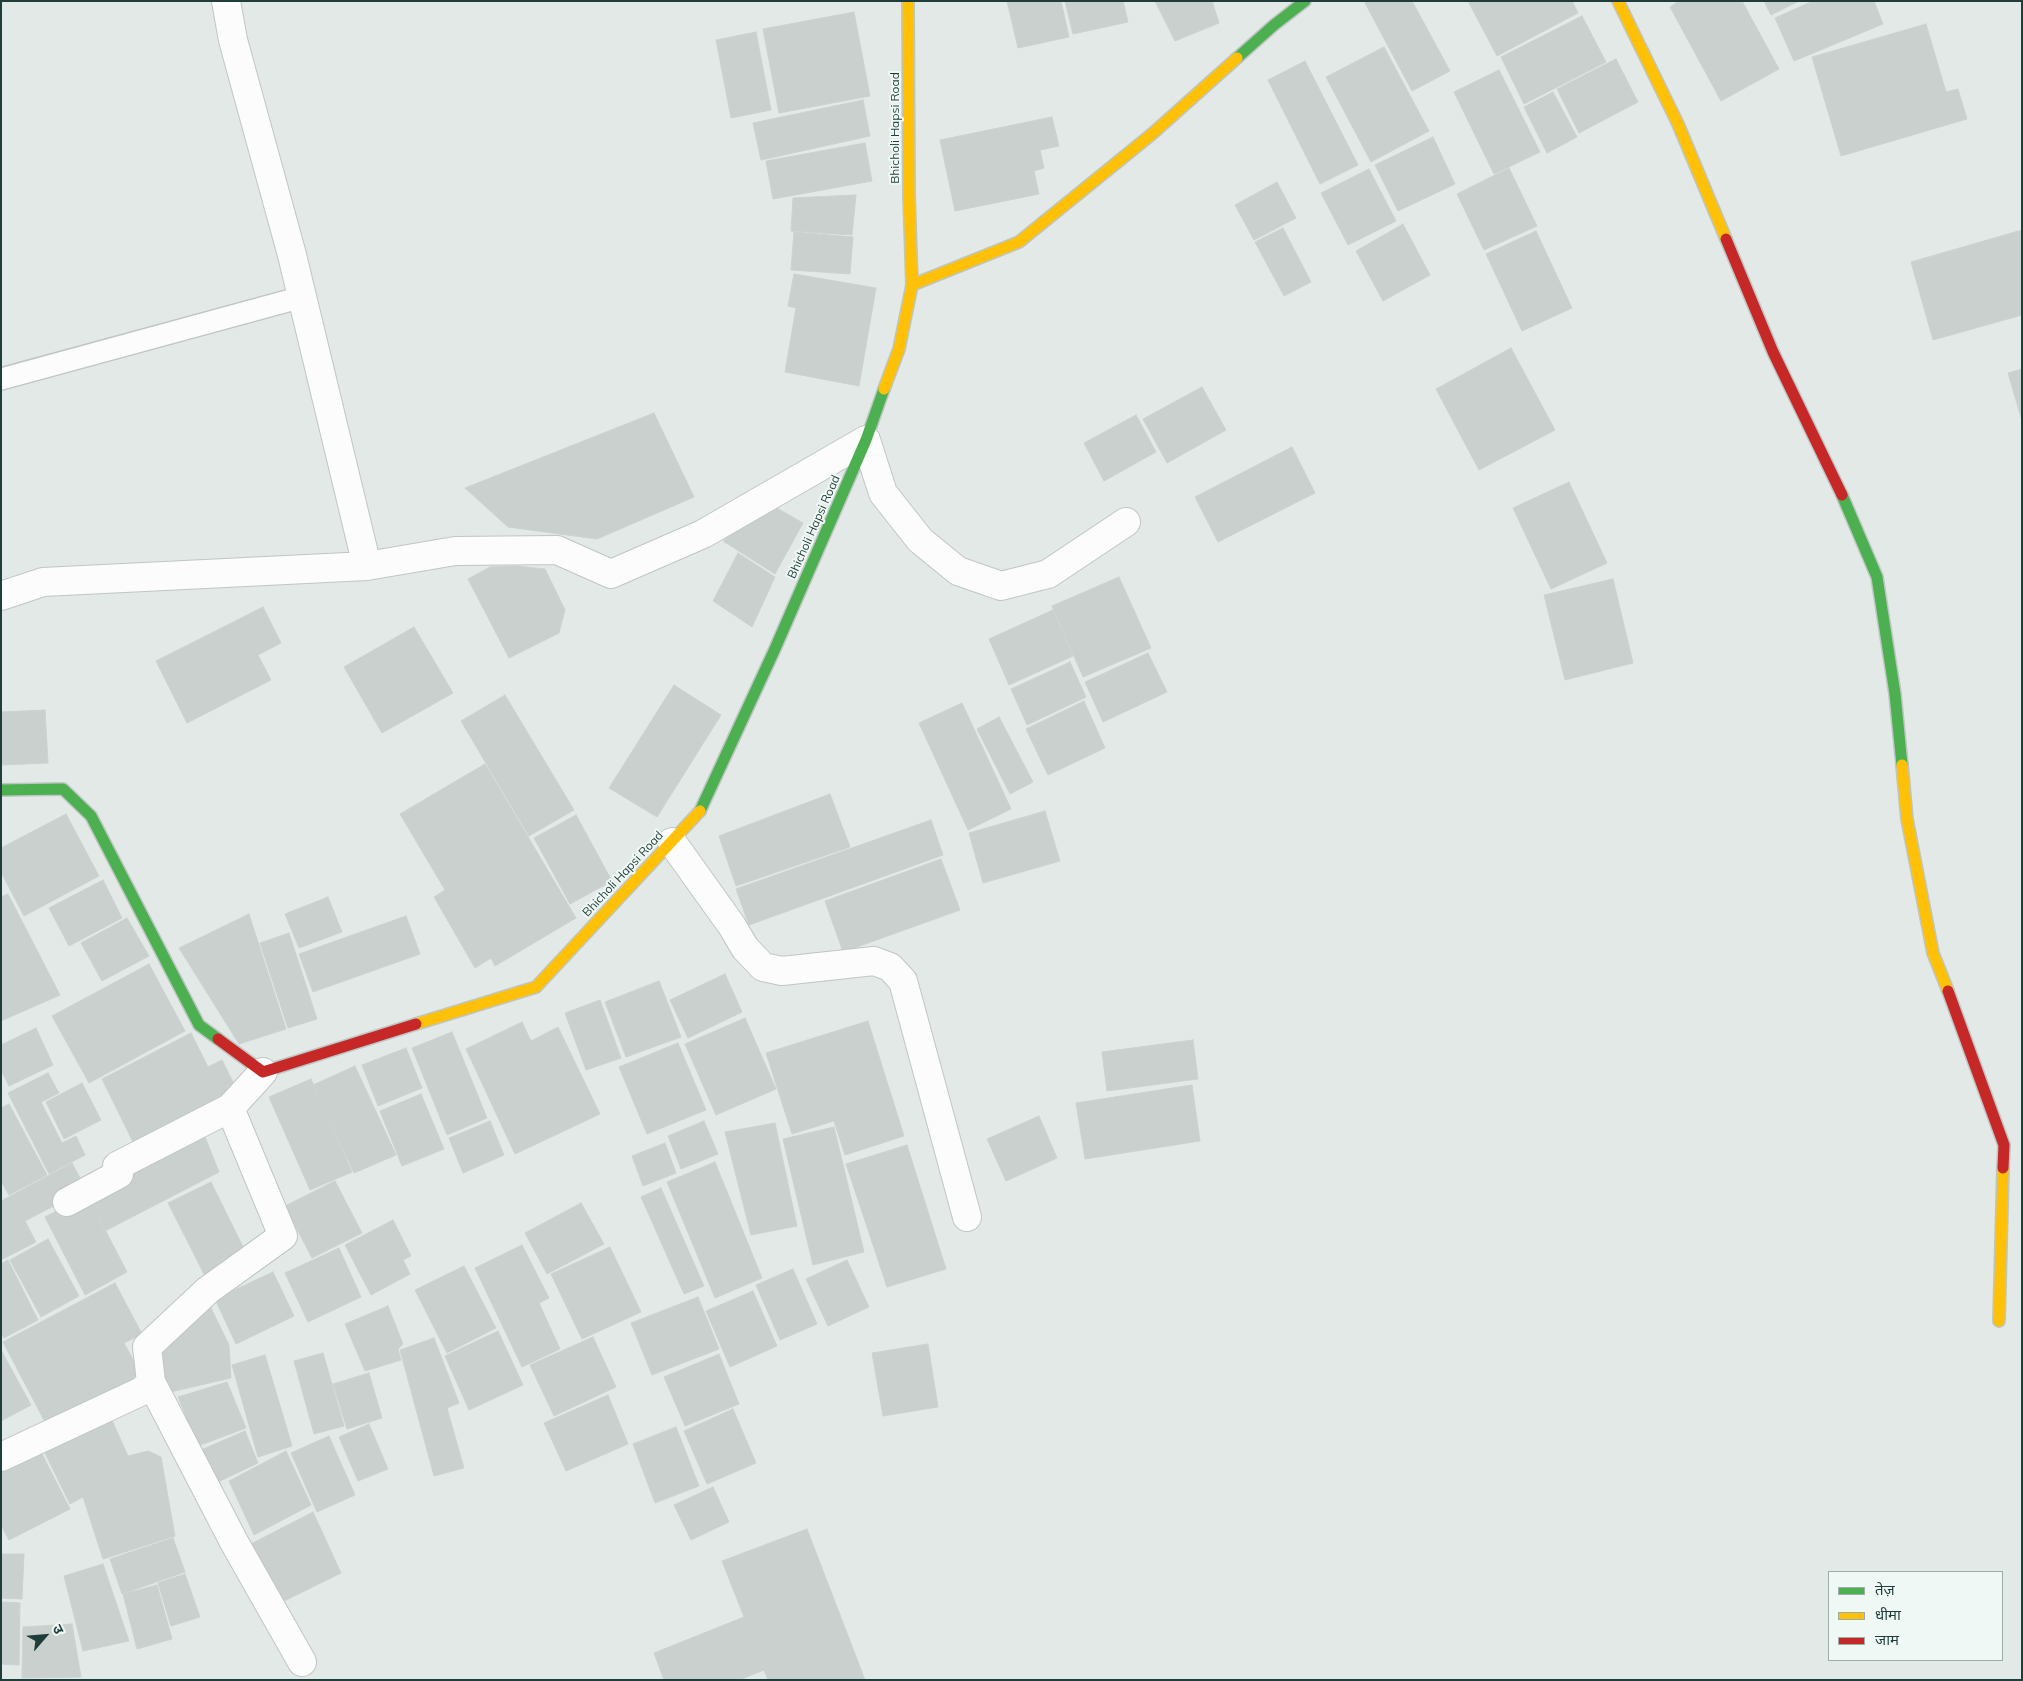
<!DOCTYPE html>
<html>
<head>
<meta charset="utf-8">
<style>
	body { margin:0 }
	#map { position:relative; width:2023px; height:1681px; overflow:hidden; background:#e3e9e7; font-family:Mulish,"Noto Sans Devanagari",sans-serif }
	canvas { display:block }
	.frame { position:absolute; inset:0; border:2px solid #1f3d3a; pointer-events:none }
	.legend { position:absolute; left:1828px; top:1571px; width:175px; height:90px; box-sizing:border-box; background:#f0f8f5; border:1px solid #9cadaa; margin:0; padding:6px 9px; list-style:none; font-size:15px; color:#1f3d3a }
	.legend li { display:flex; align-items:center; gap:10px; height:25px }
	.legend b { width:25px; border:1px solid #9cadaa }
	.north { position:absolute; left:20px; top:1611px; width:50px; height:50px; -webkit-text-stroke:4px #f0f8f5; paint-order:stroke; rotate:63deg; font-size:14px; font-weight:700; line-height:20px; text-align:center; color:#1f3d3a }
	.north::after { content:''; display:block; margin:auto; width:18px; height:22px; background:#1f3d3a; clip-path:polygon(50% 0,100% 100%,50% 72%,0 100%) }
</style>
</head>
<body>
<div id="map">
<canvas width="2023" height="1681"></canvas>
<div class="frame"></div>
<ul class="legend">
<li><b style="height:6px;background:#4caf50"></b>तेज़</li>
<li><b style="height:6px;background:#ffc107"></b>धीमा</li>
<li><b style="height:6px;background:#c62828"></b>जाम</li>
</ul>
<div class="north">उ</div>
</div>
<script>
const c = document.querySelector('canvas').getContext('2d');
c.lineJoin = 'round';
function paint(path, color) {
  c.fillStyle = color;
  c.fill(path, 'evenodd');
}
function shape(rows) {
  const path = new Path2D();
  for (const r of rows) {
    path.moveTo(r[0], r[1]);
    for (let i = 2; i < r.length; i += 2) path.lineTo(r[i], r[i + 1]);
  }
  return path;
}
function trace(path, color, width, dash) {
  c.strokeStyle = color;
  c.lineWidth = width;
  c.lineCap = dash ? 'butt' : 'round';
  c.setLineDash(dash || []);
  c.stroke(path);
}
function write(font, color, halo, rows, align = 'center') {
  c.font = font + ' Mulish,sans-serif';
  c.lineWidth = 4;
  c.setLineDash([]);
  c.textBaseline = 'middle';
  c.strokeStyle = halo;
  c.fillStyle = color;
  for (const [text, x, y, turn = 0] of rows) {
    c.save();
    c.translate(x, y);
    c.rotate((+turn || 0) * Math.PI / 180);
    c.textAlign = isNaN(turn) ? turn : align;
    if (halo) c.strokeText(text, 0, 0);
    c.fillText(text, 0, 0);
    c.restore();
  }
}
const building = shape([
	[1007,1,1061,1,1069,37,1018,48,1007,1],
	[1065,1,1123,1,1128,22,1073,34,1065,1],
	[1155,1,1212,1,1219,23,1175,41,1155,1],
	[1364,1,1412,1,1450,71,1412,91,1364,1],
	[1468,1,1572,1,1578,13,1497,56,1468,1],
	[1679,1,1742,1,1779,69,1721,101,1670,7,1679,1],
	[1764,1,1799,1,1771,15,1764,1],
	[1813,1,1874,1,1883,24,1794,61,1775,18,1813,1],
	[854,12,870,96,779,113,763,29,854,12],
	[1582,16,1606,62,1524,104,1501,57,1582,16],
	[1926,24,1946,92,1958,89,1967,119,1841,156,1812,57,1926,24],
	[756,32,771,110,731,118,716,40,756,32],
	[1384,47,1429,131,1371,162,1326,77,1384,47],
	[1616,59,1638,102,1579,133,1557,89,1616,59],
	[1305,61,1358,165,1320,184,1268,80,1305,61],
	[1499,70,1540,152,1494,174,1454,92,1499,70],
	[1553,92,1577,137,1547,153,1524,107,1553,92],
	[863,100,870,136,761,160,753,123,863,100],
	[1052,117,1059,146,1040,150,1044,168,1034,171,1039,194,955,211,940,140,1052,117],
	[1433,137,1455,184,1398,211,1375,165,1433,137],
	[865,143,872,181,773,199,766,161,865,143],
	[1509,168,1537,226,1484,250,1457,194,1509,168],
	[1369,169,1396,221,1348,245,1321,193,1369,169],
	[1277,182,1296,218,1254,240,1235,205,1277,182],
	[856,195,852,235,791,231,793,198,856,195],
	[1403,224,1430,275,1383,301,1356,251,1403,224],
	[1283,228,1311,282,1284,296,1255,242,1283,228],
	[2022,230,2022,315,1933,340,1911,262,2022,230],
	[1536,231,1572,308,1522,331,1486,254,1536,231],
	[794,232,853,237,850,274,791,270,794,232],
	[794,274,876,288,859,386,785,372,796,308,788,306,794,274],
	[1511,348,1555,430,1479,470,1436,389,1511,348],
	[2022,369,2022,421,2008,373,2022,369],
	[1202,387,1226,430,1167,463,1143,419,1202,387],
	[654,413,694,497,597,539,508,527,465,488,654,413],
	[1136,415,1156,452,1104,481,1084,443,1136,415],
	[1292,447,1315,493,1218,542,1195,497,1292,447],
	[1569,482,1607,563,1551,589,1513,508,1569,482],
	[770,504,803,523,775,574,723,541,770,504],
	[738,553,775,577,752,627,713,601,738,553],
	[516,566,545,569,565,610,559,633,509,658,468,579,490,567,516,566],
	[1119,577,1151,648,1083,677,1052,606,1119,577],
	[1613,579,1633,663,1565,680,1544,595,1613,579],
	[263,607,281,643,258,655,271,680,187,723,156,661,263,607],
	[1053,610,1073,656,1009,685,989,639,1053,610],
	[414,627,453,693,382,733,344,667,414,627],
	[1148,653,1167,692,1103,722,1085,682,1148,653],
	[1070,662,1086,697,1027,725,1011,689,1070,662],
	[674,685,721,715,657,817,609,788,674,685],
	[505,695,574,810,529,836,461,721,505,695],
	[1084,701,1105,748,1048,775,1026,729,1084,701],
	[962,703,1011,809,968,830,919,723,962,703],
	[45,710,48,763,1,765,1,712,45,710],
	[999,717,1033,782,1010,794,977,729,999,717],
	[485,764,576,918,495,966,491,958,475,968,434,897,445,890,400,814,485,764],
	[830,794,850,847,736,886,719,836,830,794],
	[1045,811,1060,861,983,883,969,833,1045,811],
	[66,814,99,876,24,916,1,872,1,848,66,814],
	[576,815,612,881,570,904,534,838,576,815],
	[931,820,943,855,749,925,736,889,931,820],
	[941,859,960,910,843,952,825,901,941,859],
	[103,880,122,918,69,946,49,908,103,880],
	[8,894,60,995,1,1021,1,897,8,894],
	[328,897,342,932,299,948,285,914,328,897],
	[249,914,286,1029,239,1044,179,948,249,914],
	[406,916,420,954,313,992,299,954,406,916],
	[127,918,149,956,102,981,81,943,127,918],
	[289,933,317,1019,288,1028,260,943,289,933],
	[149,964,185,1031,89,1083,52,1016,149,964],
	[725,974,742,1012,688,1038,670,1000,725,974],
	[659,981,681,1037,626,1057,605,1002,659,981],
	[600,1000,621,1058,586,1070,565,1013,600,1000],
	[745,1018,776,1089,716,1115,685,1044,745,1018],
	[868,1021,904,1136,845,1155,834,1121,792,1134,766,1053,868,1021],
	[522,1022,531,1041,558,1027,600,1114,515,1154,466,1049,522,1022],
	[36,1028,53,1065,9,1086,1,1070,1,1045,36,1028],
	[452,1032,487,1118,447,1135,412,1048,452,1032],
	[191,1033,208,1067,222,1060,238,1092,134,1144,102,1079,191,1033],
	[1193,1040,1198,1079,1107,1091,1102,1052,1193,1040],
	[678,1043,706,1110,647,1134,619,1067,678,1043],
	[406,1048,422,1088,378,1106,362,1065,406,1048],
	[355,1066,396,1155,354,1173,313,1085,355,1066],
	[48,1073,59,1093,41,1102,62,1143,76,1136,85,1155,49,1174,8,1093,48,1073],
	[311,1079,352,1172,310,1190,269,1097,311,1079],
	[82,1083,101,1120,64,1139,46,1102,82,1083],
	[1192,1085,1200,1141,1085,1159,1076,1103,1192,1085],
	[421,1094,444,1149,402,1166,380,1111,421,1094],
	[9,1104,47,1175,9,1195,1,1181,1,1108,9,1104],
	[1039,1116,1057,1158,1006,1181,987,1139,1039,1116],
	[490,1121,504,1155,463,1173,449,1138,490,1121],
	[704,1121,718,1154,681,1169,668,1136,704,1121],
	[775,1123,797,1226,751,1235,725,1132,775,1123],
	[834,1127,864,1252,813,1265,783,1139,834,1127],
	[202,1129,219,1172,105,1231,87,1195,202,1129],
	[665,1143,676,1173,643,1186,632,1156,665,1143],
	[907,1145,946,1269,887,1287,846,1164,907,1145],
	[715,1162,762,1278,715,1298,667,1182,715,1162],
	[72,1163,86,1189,25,1221,36,1242,1,1260,1,1201,72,1163],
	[335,1181,362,1233,312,1258,285,1206,335,1181],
	[211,1182,248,1257,206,1278,168,1203,211,1182],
	[661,1188,704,1286,684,1294,641,1197,661,1188],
	[87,1195,127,1272,85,1295,45,1217,87,1195],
	[581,1203,604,1244,547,1274,525,1233,581,1203],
	[393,1220,411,1256,403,1260,410,1274,371,1295,345,1245,393,1220],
	[48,1239,79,1296,41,1317,10,1260,48,1239],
	[522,1245,549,1298,539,1303,560,1349,522,1367,475,1268,522,1245],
	[610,1247,641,1312,582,1339,551,1274,610,1247],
	[339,1248,361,1297,308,1322,285,1273,339,1248],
	[8,1260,38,1320,4,1338,1,1333,1,1264,8,1260],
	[847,1260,869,1307,828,1326,806,1279,847,1260],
	[464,1266,496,1328,447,1353,415,1290,464,1266],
	[793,1269,817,1324,780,1340,756,1285,793,1269],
	[273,1272,294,1316,236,1344,215,1299,273,1272],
	[115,1283,142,1334,124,1343,144,1380,46,1424,3,1342,115,1283],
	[753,1291,777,1346,730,1367,706,1311,753,1291],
	[698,1297,719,1349,652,1375,631,1323,698,1297],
	[209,1304,229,1345,231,1378,166,1393,156,1356,209,1304],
	[388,1306,403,1344,398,1349,401,1360,365,1371,345,1324,388,1306],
	[498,1331,523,1385,469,1410,445,1356,498,1331],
	[593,1337,616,1387,554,1416,530,1365,593,1337],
	[434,1338,459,1403,447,1408,464,1468,434,1476,400,1350,434,1338],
	[928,1344,938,1407,883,1416,872,1353,928,1344],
	[1,1350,31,1405,1,1421,1,1350],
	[323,1353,344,1426,314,1434,294,1361,323,1353],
	[719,1354,739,1404,685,1426,664,1377,719,1354],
	[265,1355,292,1446,258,1457,232,1365,265,1355],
	[369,1373,382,1418,347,1429,333,1384,369,1373],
	[227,1382,246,1428,198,1446,178,1397,227,1382],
	[608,1395,628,1444,566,1471,544,1423,608,1395],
	[733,1409,756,1463,707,1484,684,1431,733,1409],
	[110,1416,128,1456,148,1451,161,1457,175,1536,103,1559,83,1497,70,1504,42,1447,110,1416],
	[369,1424,388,1469,358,1481,339,1437,369,1424],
	[676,1427,699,1486,655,1503,633,1444,676,1427],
	[245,1431,258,1463,218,1482,201,1450,245,1431],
	[329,1436,355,1495,317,1512,291,1453,329,1436],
	[39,1448,70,1509,9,1540,1,1525,1,1467,39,1448],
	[286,1451,311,1505,254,1535,229,1481,286,1451],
	[713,1487,729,1522,691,1540,674,1505,713,1487],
	[313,1512,341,1573,276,1605,249,1545,313,1512],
	[807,1529,865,1680,768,1680,764,1670,739,1680,664,1680,654,1653,744,1617,722,1561,807,1529],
	[173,1538,185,1572,122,1594,110,1559,173,1538],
	[1,1554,24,1554,22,1599,1,1598,1,1554],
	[103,1564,129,1641,83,1651,64,1576,103,1564],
	[185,1574,200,1617,171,1626,158,1583,185,1574],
	[157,1585,172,1639,137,1649,123,1594,157,1585],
	[1,1602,20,1603,19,1665,1,1664,1,1602],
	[72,1624,81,1677,22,1678,23,1627,72,1624]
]);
const lane = shape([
	[1,379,302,297]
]);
const street = shape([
	[367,566,455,551,557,550,611,574,703,534,866,440,883,493,920,540,958,571,1001,586,1048,574,1126,522],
	[1,596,43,582,367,566,292,255,233,40,226,1],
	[672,842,732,926,745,948,763,967,782,971,874,961,890,967,903,981,967,1217],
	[67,1202,119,1174,117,1166,230,1108],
	[151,1382,234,1542,302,1662],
	[1,1457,142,1391,151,1382,147,1347,208,1290,283,1236,230,1108,263,1072]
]);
const fast = shape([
	[1237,58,1274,25,1305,1],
	[1842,495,1877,577,1895,694,1902,765],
	[1,790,63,789,91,816,199,1025,218,1039],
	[700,811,774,651,866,440,884,389]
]);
const slow = shape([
	[1618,1,1678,124,1726,239],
	[912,285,1019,242,1152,134,1237,58],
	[884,389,899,349,912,285,909,195,908,1],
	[1902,765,1907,819,1933,953,1948,991],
	[416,1024,536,987,700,811],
	[1999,1321,2003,1168]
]);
const jam = shape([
	[1726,239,1773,352,1842,495],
	[1948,991,2004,1145,2003,1168],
	[218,1039,263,1072,416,1024]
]);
const streetNames = [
	["Bhicholi Hapsi Road",895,128,-90],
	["Bhicholi Hapsi Road",814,527,-66],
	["Bhicholi Hapsi Road",623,874,-47]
];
paint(building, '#cad0ce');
trace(building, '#cbd2d0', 1);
trace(lane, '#c0c6c4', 24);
trace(street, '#c0c6c4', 30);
trace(fast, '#bec6c4', 14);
trace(slow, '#bec6c4', 14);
trace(jam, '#bec6c4', 14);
trace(lane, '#fbfcfb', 21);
trace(street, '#fbfcfb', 28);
trace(fast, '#4caf50', 11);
trace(slow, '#ffc107', 11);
trace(jam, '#c62828', 11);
write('12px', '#1f3d3a', '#f0f8f5', streetNames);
</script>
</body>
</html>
